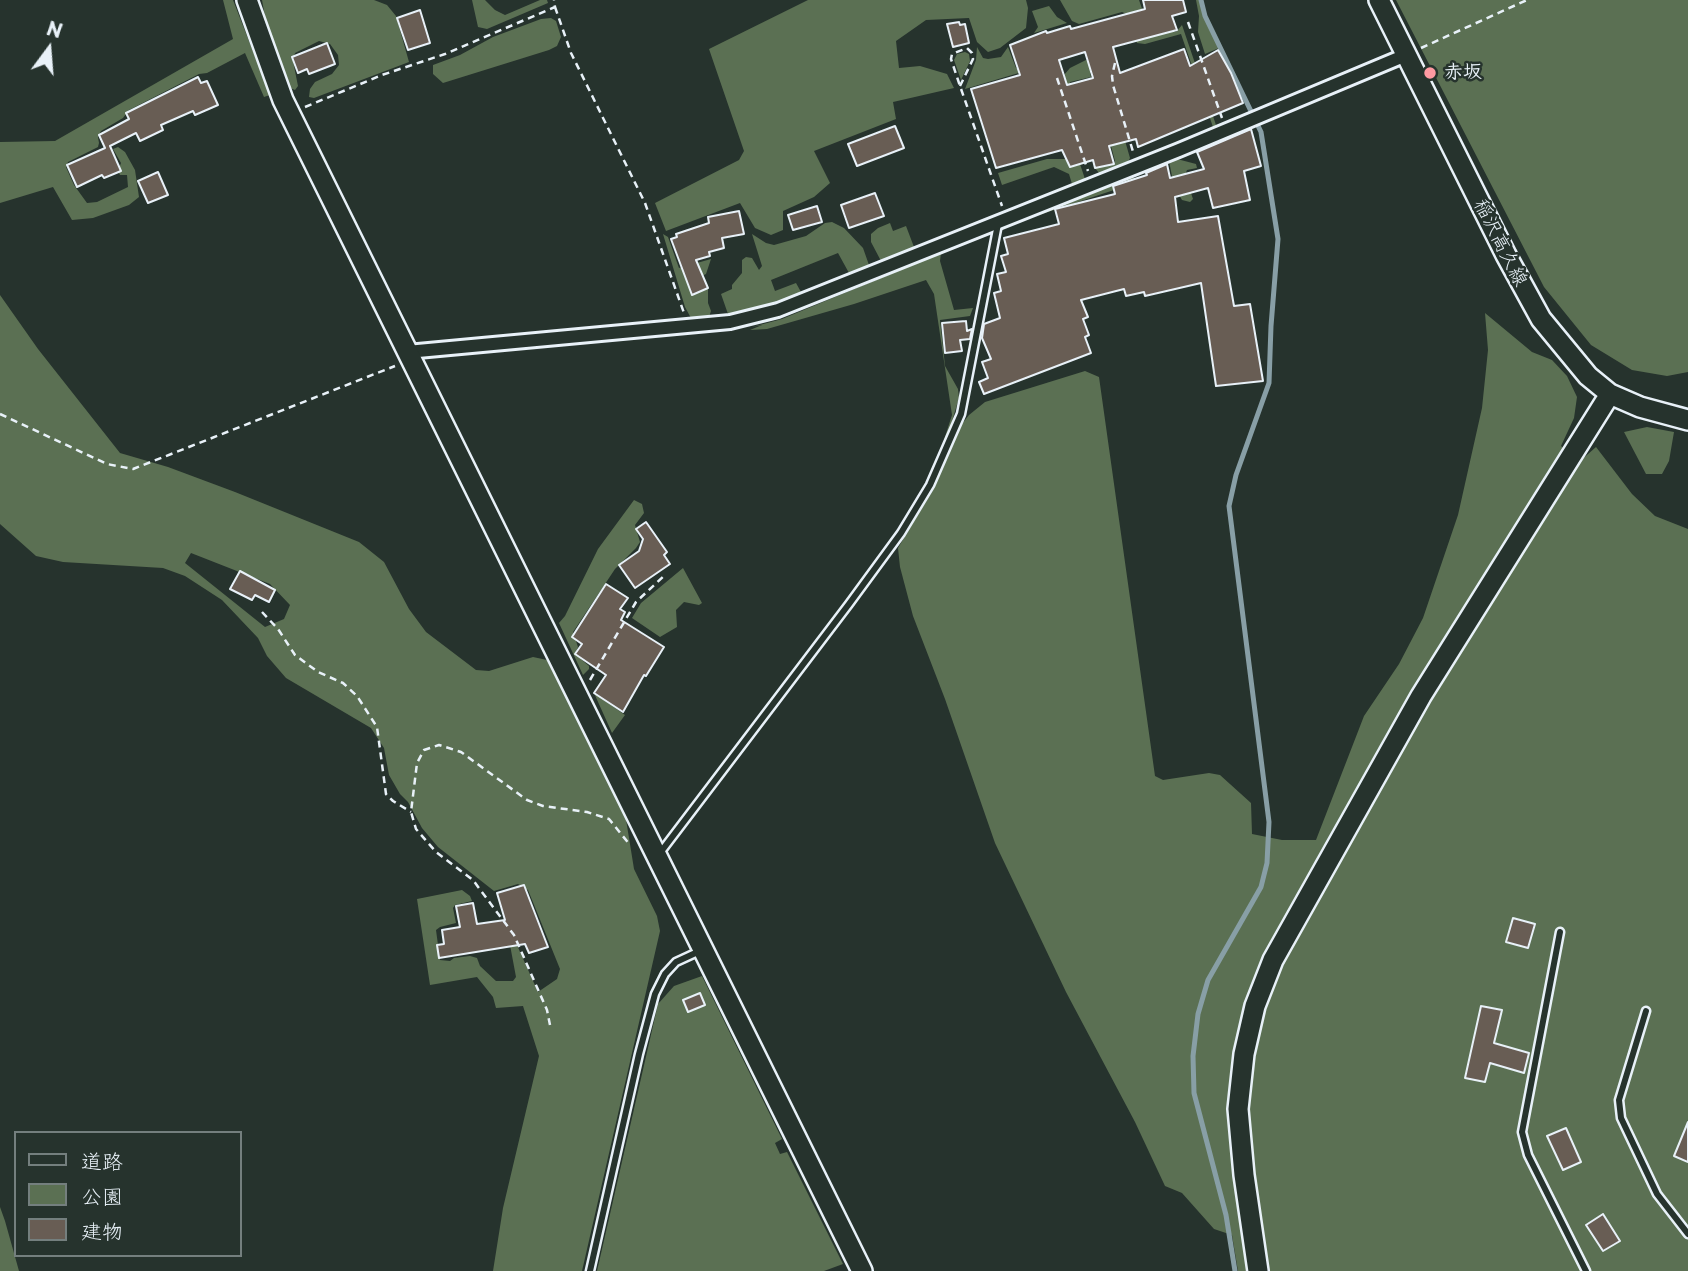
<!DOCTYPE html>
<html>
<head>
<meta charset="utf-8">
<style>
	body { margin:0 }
	#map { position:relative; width:1688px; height:1271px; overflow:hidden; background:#26332d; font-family:"Playpen Sans","Klee One",sans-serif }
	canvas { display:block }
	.legend { position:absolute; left:14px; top:1131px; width:228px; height:126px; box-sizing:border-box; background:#26332d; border:2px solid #747f7e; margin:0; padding:9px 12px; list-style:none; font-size:21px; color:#e8f1f8 }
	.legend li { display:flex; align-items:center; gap:14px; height:35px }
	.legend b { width:35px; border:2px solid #747f7e }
	.north { position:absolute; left:14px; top:14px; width:70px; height:70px; -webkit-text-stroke:5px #26332d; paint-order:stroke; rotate:16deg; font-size:19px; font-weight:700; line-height:28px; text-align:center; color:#e8f1f8 }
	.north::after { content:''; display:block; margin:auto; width:24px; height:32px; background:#e8f1f8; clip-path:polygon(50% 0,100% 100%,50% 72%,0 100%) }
</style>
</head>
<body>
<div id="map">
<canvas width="1688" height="1271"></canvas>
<ul class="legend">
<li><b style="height:9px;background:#26332d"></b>道路</li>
<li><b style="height:19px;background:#5b7053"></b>公園</li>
<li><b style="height:19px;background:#685d54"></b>建物</li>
</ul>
<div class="north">N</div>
</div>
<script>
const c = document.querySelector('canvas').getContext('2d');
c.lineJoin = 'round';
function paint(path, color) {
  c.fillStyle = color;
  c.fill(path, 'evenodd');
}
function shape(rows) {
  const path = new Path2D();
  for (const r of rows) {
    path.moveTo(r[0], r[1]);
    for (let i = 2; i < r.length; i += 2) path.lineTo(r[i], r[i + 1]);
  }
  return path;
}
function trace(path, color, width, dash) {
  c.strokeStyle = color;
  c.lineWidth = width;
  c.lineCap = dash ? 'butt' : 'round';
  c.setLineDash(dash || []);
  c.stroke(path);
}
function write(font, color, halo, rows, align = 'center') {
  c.font = font + ' "Playpen Sans","Klee One",sans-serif';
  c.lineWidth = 5;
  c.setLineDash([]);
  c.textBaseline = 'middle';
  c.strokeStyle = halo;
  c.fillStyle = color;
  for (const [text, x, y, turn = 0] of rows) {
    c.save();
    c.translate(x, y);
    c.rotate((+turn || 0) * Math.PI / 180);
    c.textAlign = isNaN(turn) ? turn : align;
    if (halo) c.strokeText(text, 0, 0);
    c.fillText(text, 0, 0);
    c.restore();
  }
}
const green = shape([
	[223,0,233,0,270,95,264,97,245,53,207,73,199,74,129,110,123,118,101,131,98,137,99,143,98,147,68,162,66,167,74,185,87,203,97,202,128,187,127,175,120,175,118,171,121,163,113,149,118,147,125,152,135,170,139,197,129,205,93,218,72,220,53,187,0,203,0,142,55,141,233,39],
	[262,0,374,0,387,5,396,16,409,62,314,98,309,97,310,89,315,82,332,74,339,65,338,55,330,44,319,41,295,53,293,61,298,86,295,90,290,88,266,22],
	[472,0,485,0,495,10,505,15,540,0,547,0,548,3,487,29,478,27],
	[808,0,1026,0,1028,8,1026,28,1000,48,988,52,977,42,969,18,926,20,896,41,899,68,920,66,947,74,954,88,893,102,896,119,814,151,830,183,814,197,783,211,783,230,771,235,755,228,740,203,666,231,655,203,739,160,744,151,709,49],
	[1060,0,1139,0,1149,29,1176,32,1182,25,1216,125,1213,127,1181,34,1145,44,1137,43,1129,15,1122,12,1079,24,1072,21],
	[1196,0,1199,0,1219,48,1205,54,1198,32,1199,16],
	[1396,0,1688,0,1688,372,1667,376,1632,370,1591,345,1544,287],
	[1049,6,1057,17,1067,23,1034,33,1038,27,1032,11],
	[551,18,556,21,561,37,557,46,549,50,443,83,433,74,433,65,460,55,493,37,541,19],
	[977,47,983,58,988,59,1001,57,1008,47,1016,68,1021,69,1022,72,965,89,976,60],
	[965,52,969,54,970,61,961,80,954,60,957,54],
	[1086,60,1108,69,1090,73,1091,77,1070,82,1073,93,1066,84,1064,75,1070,68],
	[1117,113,1130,158,1127,164,1099,173,1095,168,1114,164,1115,161,1103,116],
	[1047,159,1067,159,1070,167,1080,164,1085,179,1072,184,1069,174,1054,167,1002,185,998,173],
	[1177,159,1196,164,1197,168,1187,170,1185,175,1193,199,1190,202,1182,200,1174,186,1169,161],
	[1132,172,1134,180,1113,185,1114,190,1003,227,1004,224],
	[832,222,844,228,863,248,869,265,849,273,838,253,771,280,775,291,796,283,801,292,768,307,734,316,728,314,721,294,732,289,732,285,742,273,742,260,746,257,752,258,759,270,762,266,752,234,766,243,774,245,806,236,825,223],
	[890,223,893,231,906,226,914,247,881,261,871,242,871,234,878,228],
	[663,234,668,237,679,268,711,259,706,274,687,283,692,294,708,288,708,303,711,311,709,317,692,320,685,307],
	[941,253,940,261,954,310,973,308,970,316,940,320,945,366,958,389,959,398,946,441,944,440,952,415,934,294,926,280,854,304,767,329,750,330,762,325,752,327,782,319],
	[0,295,38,349,120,453,168,467,235,492,359,542,384,562,409,609,426,632,476,670,489,671,533,657,547,660,558,671,624,807,634,869,657,916,660,931,582,1271,493,1271,503,1208,539,1056,523,1006,496,1008,493,997,477,977,430,985,417,899,462,890,470,896,472,901,455,905,453,908,456,923,440,927,436,930,440,960,450,961,454,958,470,956,477,958,480,966,496,981,513,981,516,977,510,945,516,943,538,992,557,979,560,969,528,890,518,884,494,891,438,847,422,828,408,802,400,794,389,775,384,748,371,728,286,678,267,656,258,638,222,600,185,576,163,568,63,562,36,556,0,524],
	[191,553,270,584,290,605,284,619,265,627,185,563],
	[1485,313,1532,352,1552,360,1567,376,1577,397,1574,418,1561,446,1579,462,1596,447,1632,494,1655,516,1688,529,1688,1271,1268,1271,1263,1252,1242,1240,1247,1271,1238,1271,1232,1235,1214,1229,1182,1193,1165,1186,1135,1122,1066,992,995,843,945,699,913,616,900,567,898,548,934,488,962,424,969,415,985,402,1085,371,1099,377,1155,776,1163,780,1209,773,1220,775,1251,803,1252,834,1282,840,1316,840,1364,716,1399,664,1423,618,1458,515,1482,408,1488,350],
	[1647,427,1674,432,1669,461,1662,474,1646,474,1624,432],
	[634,500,642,504,644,513,635,525,640,542,636,548,615,569,573,632,578,647,575,654,589,666,589,669,583,675,559,623,565,616,598,549],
	[683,568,702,603,699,605,684,602,676,610,677,627,660,637,632,618,641,603],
	[594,693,625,715,612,733],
	[702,976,782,1139,775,1143,780,1154,787,1152,843,1264,824,1271,597,1271,658,1004,674,986],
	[0,1207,5,1221,19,1271,0,1271]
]);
const stream = shape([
	[1201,0,1205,16,1261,132,1278,239,1271,326,1269,383,1236,475,1229,506,1269,822,1267,863,1261,887,1208,980,1198,1014,1193,1056,1194,1093,1226,1215,1235,1271]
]);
const building = shape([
	[1143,0,1183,0,1186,12,1172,16,1177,30,1113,47,1120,73,1184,49,1190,66,1218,50,1231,73,1243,103,1138,147,1136,139,1109,146,1114,164,1095,168,1093,160,1070,167,1062,150,996,168,971,89,1020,75,1010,45,1046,31,1047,33,1070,26,1071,29,1145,9,1143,0],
	[1085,52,1093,78,1067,85,1059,60,1085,52],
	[420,10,430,43,408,50,397,18,420,10],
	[959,22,960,25,965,24,969,43,953,47,947,24,959,22],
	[327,43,335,64,309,74,307,69,298,73,292,57,327,43],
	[198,77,201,83,207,81,218,105,195,115,193,111,161,125,163,130,140,141,136,133,110,146,121,171,104,178,102,175,77,187,67,165,105,148,99,135,129,119,126,113,198,77],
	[895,126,904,148,857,166,848,144,895,126],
	[1251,129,1261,166,1244,171,1250,200,1213,208,1208,188,1175,197,1178,222,1218,216,1234,306,1250,304,1263,381,1216,386,1201,283,1145,296,1144,292,1126,296,1124,289,1081,300,1088,317,1083,319,1089,335,1085,337,1091,353,984,394,979,382,988,378,982,362,991,359,982,338,984,324,1000,318,994,293,1001,291,997,274,1006,272,1001,256,1008,254,1004,238,1059,224,1055,209,1115,194,1113,186,1147,175,1146,173,1167,164,1170,178,1204,169,1197,152,1251,129],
	[158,172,168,195,148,203,138,181,158,172],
	[875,193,884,216,849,228,841,205,875,193],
	[817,206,822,222,793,230,788,215,817,206],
	[739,211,744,234,722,238,724,248,709,252,710,256,696,260,708,288,692,295,671,239,677,237,676,234,709,223,708,217,739,211],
	[966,321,967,331,972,329,970,339,960,340,962,351,945,353,942,323,966,321],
	[646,522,667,552,664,555,670,564,635,588,619,565,639,551,643,539,636,529,646,522],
	[240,571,275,590,269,602,255,595,252,600,230,589,240,571],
	[606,584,628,598,620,609,625,612,621,620,664,647,646,676,644,675,623,712,594,693,606,675,575,654,582,644,572,637,606,584],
	[524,885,548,947,529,953,525,944,439,958,437,945,444,944,442,930,460,927,456,906,473,903,477,924,505,920,497,893,524,885],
	[1513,918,1535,924,1528,948,1506,942,1513,918],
	[700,993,705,1005,688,1012,683,1000,700,993],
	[1481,1006,1502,1010,1494,1043,1529,1053,1524,1073,1490,1063,1485,1082,1465,1078,1481,1006],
	[1688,1122,1688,1162,1674,1156,1688,1122],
	[1566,1128,1581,1162,1563,1170,1547,1136,1566,1128],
	[1603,1214,1620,1241,1603,1251,1586,1225,1603,1214]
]);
const path = shape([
	[555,7,571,53,645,203,684,313],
	[1188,22,1222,118],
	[1421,48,1527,0],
	[1115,63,1112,76,1113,85,1134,155],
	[1057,78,1088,171],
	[960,86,973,59,972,53,967,48,952,54,951,59,960,86,1002,206],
	[305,107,382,75,445,54,555,7,554,0],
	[0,414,107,464,133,469,395,366],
	[262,612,278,629,295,655,318,672,343,683,357,696,377,727,386,794,393,801,411,812],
	[590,680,636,602,665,575],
	[550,1025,547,1010,514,935,473,880,436,852,416,829,411,812,417,763,424,750,439,745,461,752,527,800,543,806,587,812,609,819,630,845]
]);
const lane = shape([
	[660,853,849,604,901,533,930,485,961,414,998,224],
	[1560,932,1522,1132,1528,1155,1586,1271],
	[1646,1011,1619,1100,1621,1118,1657,1194,1688,1234],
	[590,1271,639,1054,655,994,665,974,676,962,702,950]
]);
const street = shape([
	[407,352,730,322,778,310,1179,150,1406,55]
]);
const secondary = shape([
	[247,0,283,100,862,1271],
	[1379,0,1506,255,1541,319,1588,376,1610,394,1640,407,1688,420],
	[1258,1271,1244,1175,1238,1109,1244,1054,1255,1006,1273,960,1421,696,1610,394]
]);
const markers = [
	[1430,73,7,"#ff9aa2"]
];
const poiNames = [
	["赤坂",1444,73]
];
const streetNames = [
	["稲沢高久線",1500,243,63]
];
paint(green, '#5b7053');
trace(stream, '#889fa6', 5);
paint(building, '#685d54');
trace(building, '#e8f1f8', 2);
trace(lane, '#e8f1f8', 11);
trace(street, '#e8f1f8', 18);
trace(secondary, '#e8f1f8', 24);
trace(path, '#e8f1f8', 2.5, [7, 5]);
trace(lane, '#26332d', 6);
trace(street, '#26332d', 12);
trace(secondary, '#26332d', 19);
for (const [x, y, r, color] of markers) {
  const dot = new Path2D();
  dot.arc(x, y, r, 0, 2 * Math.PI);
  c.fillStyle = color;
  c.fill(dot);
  trace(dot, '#26332d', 2.5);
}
write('bold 19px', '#e8f1f8', '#26332d', poiNames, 'left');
write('19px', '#e8f1f8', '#26332d', streetNames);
</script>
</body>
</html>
